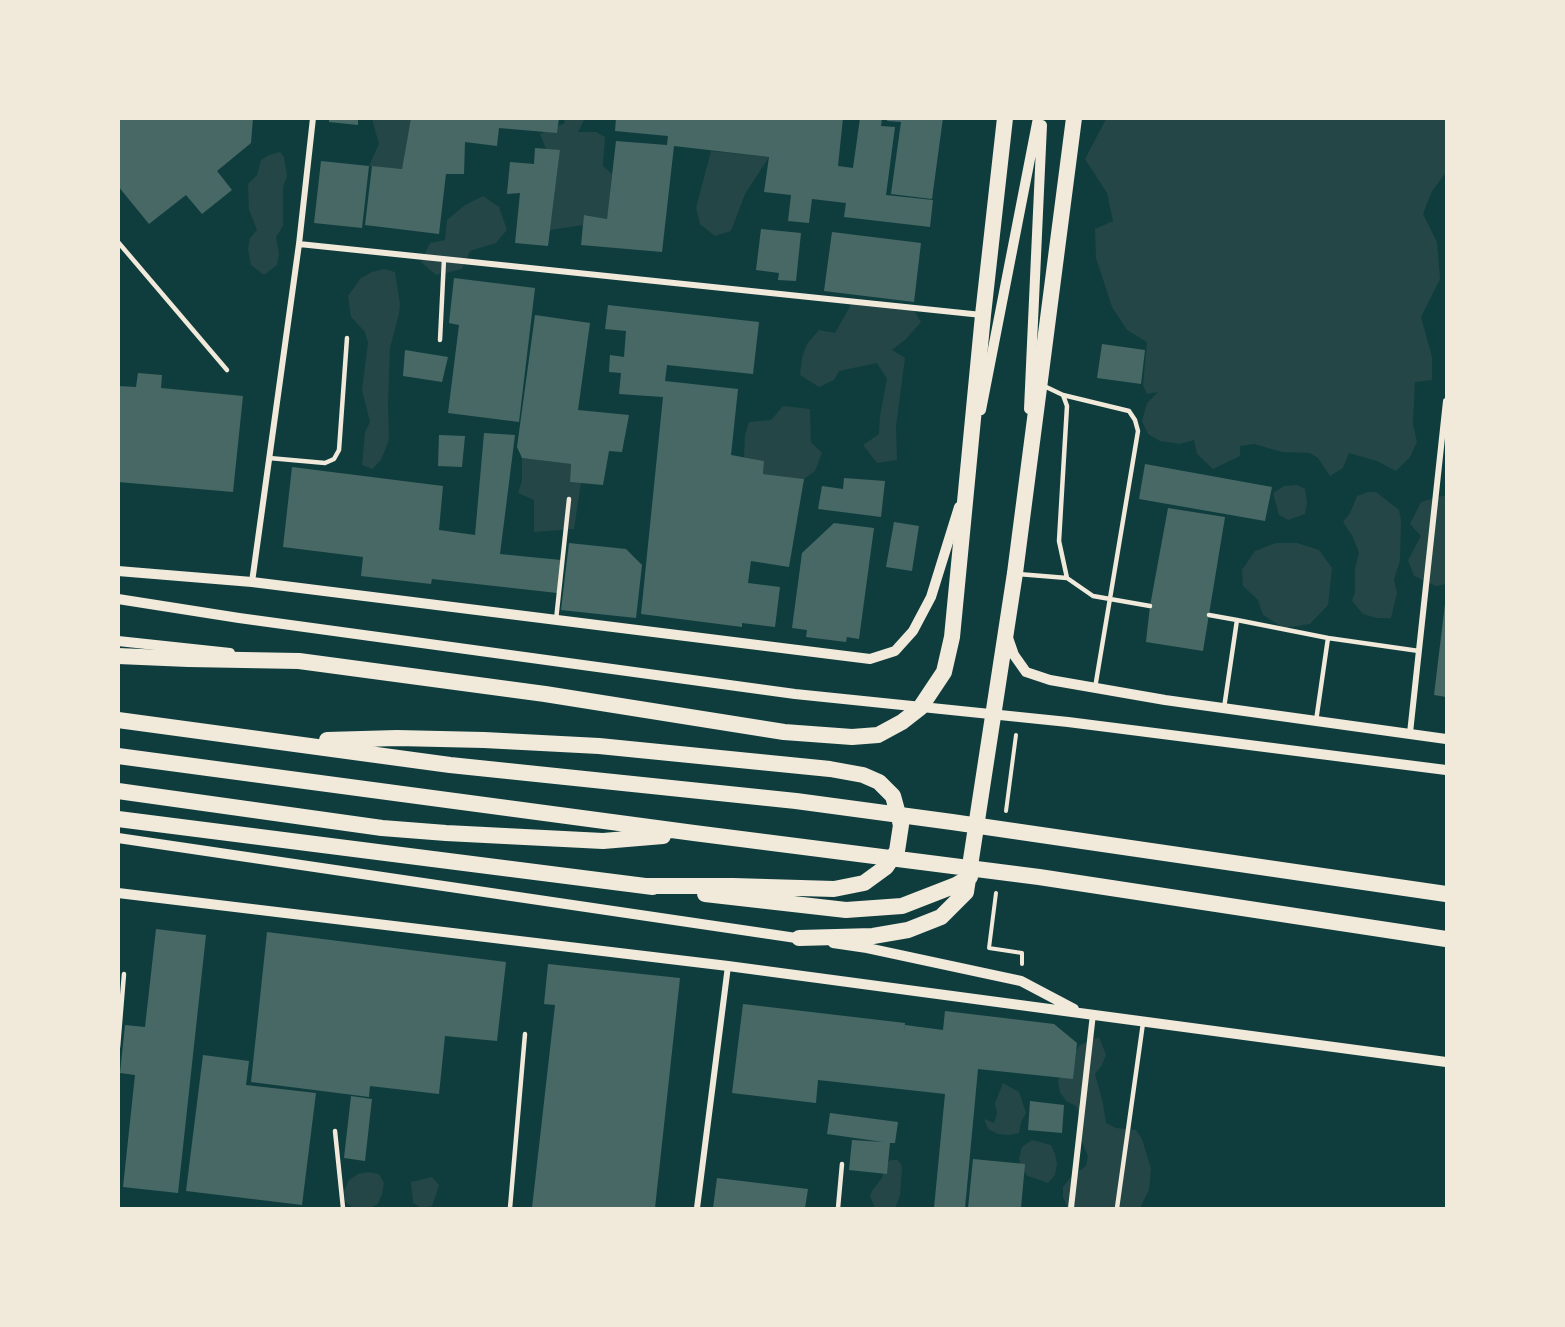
<!DOCTYPE html>
<html>
<head>
<meta charset="utf-8">
<style>
	body { margin:0 }
	#map { position:relative; width:1565px; height:1327px; overflow:hidden; background:#0f3d3e; font-family:"Fira Sans Condensed",sans-serif }
	canvas { display:block }
	.frame { position:absolute; inset:0; border:120px solid #f1e9da; pointer-events:none }
</style>
</head>
<body>
<div id="map">
<canvas width="1565" height="1327"></canvas>
<div class="frame"></div>
</div>
<script>
const c = document.querySelector('canvas').getContext('2d');
c.lineJoin = 'round';
function paint(path, color) {
  c.fillStyle = color;
  c.fill(path, 'evenodd');
}
function shape(rows) {
  const path = new Path2D();
  for (const r of rows) {
    path.moveTo(r[0], r[1]);
    for (let i = 2; i < r.length; i += 2) path.lineTo(r[i], r[i + 1]);
  }
  return path;
}
function trace(path, color, width, dash) {
  c.strokeStyle = color;
  c.lineWidth = width;
  c.lineCap = dash ? 'butt' : 'round';
  c.setLineDash(dash || []);
  c.stroke(path);
}
const green = shape([
	[585,118,578,132,596,132,605,137,603,166,612,174,607,219,585,215,583,225,550,230,560,151,546,149,540,134,565,123,564,119],
	[372,119,411,119,402,169,369,166,379,144],
	[1106,119,1446,119,1446,172,1431,193,1423,214,1437,242,1440,279,1421,317,1432,357,1432,380,1415,382,1413,424,1417,442,1410,457,1396,471,1377,461,1349,453,1343,468,1330,476,1318,458,1310,453,1282,452,1254,444,1240,446,1240,456,1213,469,1197,454,1194,440,1180,444,1160,441,1148,434,1142,421,1147,403,1158,392,1147,394,1143,385,1147,342,1127,330,1112,307,1096,258,1095,229,1113,221,1107,193,1085,159],
	[711,151,769,157,745,194,731,231,715,236,700,224,696,208],
	[280,152,284,157,287,176,283,187,283,226,276,237,279,254,277,265,264,275,251,265,248,249,250,238,257,230,249,210,248,184,257,175,261,160,269,155],
	[483,196,499,207,507,230,496,243,470,251,462,269,436,275,421,262,430,243,445,240,447,220,465,205],
	[384,269,395,272,400,304,399,314,390,348,388,406,389,440,381,460,372,469,362,465,365,432,370,422,362,390,368,343,365,332,351,317,348,296,361,278,372,272],
	[853,301,912,307,921,322,906,339,892,350,905,358,896,426,897,460,877,463,863,445,879,434,880,416,887,379,877,363,839,371,834,380,819,387,800,375,802,358,807,344,819,330,835,333],
	[783,406,810,409,811,442,822,453,815,471,804,479,763,474,764,461,744,457,745,435,749,422,771,420],
	[522,458,571,464,570,482,581,483,574,529,534,532,534,500,518,493,522,481],
	[1297,485,1305,489,1307,503,1305,514,1288,520,1279,515,1273,493,1284,486],
	[1368,492,1376,492,1399,510,1401,520,1400,561,1394,579,1397,593,1391,618,1377,618,1363,614,1352,601,1355,592,1355,568,1359,553,1353,537,1343,522,1350,513,1357,496],
	[1446,495,1446,584,1436,586,1414,576,1408,560,1421,536,1410,524,1421,502],
	[1276,543,1297,543,1319,550,1332,568,1328,605,1310,624,1284,628,1263,615,1258,600,1243,586,1242,570,1255,551],
	[1099,1037,1106,1055,1102,1065,1095,1074,1103,1103,1106,1123,1116,1128,1136,1130,1142,1139,1151,1169,1149,1190,1140,1208,1068,1208,1063,1197,1063,1187,1070,1178,1086,1166,1088,1156,1080,1137,1080,1116,1076,1106,1066,1101,1060,1092,1058,1082,1061,1071,1080,1045],
	[1003,1083,1019,1092,1026,1113,1021,1122,1019,1133,1009,1135,998,1134,988,1129,984,1119,994,1123,997,1113,995,1103],
	[1032,1140,1051,1145,1055,1154,1057,1164,1055,1175,1048,1183,1028,1176,1021,1169,1019,1158,1022,1147],
	[891,1160,897,1160,901,1164,902,1169,900,1196,895,1208,873,1208,874,1206,870,1196,872,1191,882,1178,886,1163],
	[368,1172,379,1174,384,1183,382,1194,378,1204,369,1208,353,1208,345,1201,344,1191,349,1180,358,1174],
	[432,1177,439,1185,436,1195,432,1206,422,1208,413,1203,411,1182]
]);
const building = shape([
	[118,118,253,118,251,143,217,171,232,190,202,214,186,195,149,224,118,186],
	[329,118,358,118,358,125,329,122],
	[411,118,559,118,557,133,499,128,497,146,465,142,464,174,446,174,439,234,365,225,372,166,402,169],
	[616,118,843,118,838,166,853,168,860,118,882,118,881,126,895,127,886,195,933,200,930,227,844,217,846,203,812,199,809,223,788,221,791,195,764,192,769,157,674,146,662,252,581,245,584,215,607,219,616,141,667,145,668,136,615,131],
	[887,118,943,118,932,199,891,194,901,122,887,121],
	[535,148,560,150,548,246,515,243,520,193,507,194,510,162,534,164],
	[321,161,369,166,362,228,314,223],
	[761,229,801,233,796,281,778,280,779,273,756,270],
	[832,232,921,243,914,302,824,291],
	[454,278,535,288,519,422,448,413,459,325,449,323],
	[608,305,759,322,753,374,667,365,665,381,738,389,731,455,764,461,763,474,804,479,789,567,751,561,748,583,780,587,775,627,742,623,742,627,641,614,663,397,619,394,621,373,609,372,610,355,624,357,626,331,605,329],
	[535,315,590,323,578,410,629,415,622,452,609,451,603,485,570,482,571,464,522,458,517,447],
	[1102,344,1145,350,1141,384,1097,378],
	[405,350,448,357,442,382,403,376],
	[138,373,162,375,161,388,243,396,233,492,118,482,118,386,136,387],
	[484,433,515,435,500,554,561,560,557,593,432,579,431,584,361,576,363,557,283,547,292,467,443,486,439,530,475,535],
	[439,435,465,436,462,467,438,466],
	[1145,464,1272,487,1265,521,1139,499],
	[844,478,885,481,881,517,818,509,822,486,843,489],
	[1168,508,1225,517,1203,651,1146,642,1150,606],
	[894,522,919,526,912,571,886,567],
	[834,523,874,528,859,639,847,637,846,642,806,637,807,630,792,628,802,553],
	[569,543,626,549,642,565,636,618,561,610],
	[1445,604,1446,604,1446,697,1434,695],
	[156,929,206,935,178,1193,123,1187,135,1075,120,1073,125,1025,145,1027],
	[267,932,506,962,497,1041,445,1036,439,1094,370,1086,369,1097,251,1082],
	[548,964,680,978,655,1208,532,1208,555,1005,544,1004],
	[743,1004,905,1023,904,1036,905,1025,943,1030,945,1011,1054,1024,1077,1043,1073,1079,978,1069,965,1208,934,1208,945,1094,818,1080,816,1103,732,1093],
	[203,1055,249,1061,246,1085,316,1093,302,1205,186,1191],
	[351,1096,372,1099,365,1161,344,1158],
	[1030,1101,1064,1105,1062,1133,1028,1130],
	[830,1113,898,1122,895,1143,890,1143,887,1174,849,1170,852,1140,883,1142,827,1134],
	[973,1159,1025,1164,1021,1208,968,1208],
	[717,1178,808,1189,805,1208,713,1208]
]);
const path = shape([
	[1006,811,1016,735],
	[996,893,989,948,1022,953,1022,964]
]);
const service = shape([
	[118,242,227,370],
	[440,340,444,259],
	[1042,385,1063,395,1067,406,1059,541,1067,578,1093,596,1150,606],
	[1063,395,1129,411,1135,420,1138,431,1095,688],
	[269,458,325,463,334,459,339,450,347,338],
	[1018,574,1067,578],
	[1209,615,1237,620,1224,708],
	[556,620,569,499],
	[1237,620,1328,638,1316,721],
	[1328,638,1419,651],
	[118,1047,124,974],
	[335,1131,343,1208],
	[510,1208,525,1034],
	[838,1208,842,1164],
	[1117,1208,1143,1023]
]);
const minor = shape([
	[299,244,982,315],
	[252,582,299,244,313,118],
	[1410,733,1446,401],
	[697,1208,728,966],
	[1071,1208,1093,1014]
]);
const tertiary = shape([
	[1029,409,1042,125],
	[981,410,1038,118],
	[118,571,252,582,870,659,895,651,913,631,931,597,959,507],
	[118,599,239,618,795,694,1068,722,1446,770],
	[1007,635,1014,655,1026,672,1050,680,1165,700,1446,739],
	[118,641,230,653],
	[118,838,803,939],
	[118,893,728,966,1446,1062],
	[833,943,867,948,1021,981,1074,1009]
]);
const trunk = shape([
	[118,656,188,659,299,661,545,694,784,732,852,737,878,735,902,722,920,708,944,672,952,637,983,315,1005,118],
	[118,720,450,765,796,801,952,822,1446,894],
	[327,740,397,738,484,740,599,746,830,769,863,775,879,782,893,796,901,825,897,851,886,867,864,883,834,889,733,886,644,886],
	[118,756,694,833,1039,877,1446,939],
	[118,791,382,828,446,833,603,841,663,836],
	[118,819,653,887],
	[705,894,846,910,902,906,956,885,970,877],
	[799,938,873,936,908,930,941,917,966,892,1015,573,1074,118]
]);
paint(green, '#244646');
paint(building, '#486865');
trace(path, '#f1e9da', 4);
trace(service, '#f1e9da', 4.5);
trace(minor, '#f1e9da', 6);
trace(tertiary, '#f1e9da', 10);
trace(trunk, '#f1e9da', 16);
</script>
</body>
</html>
